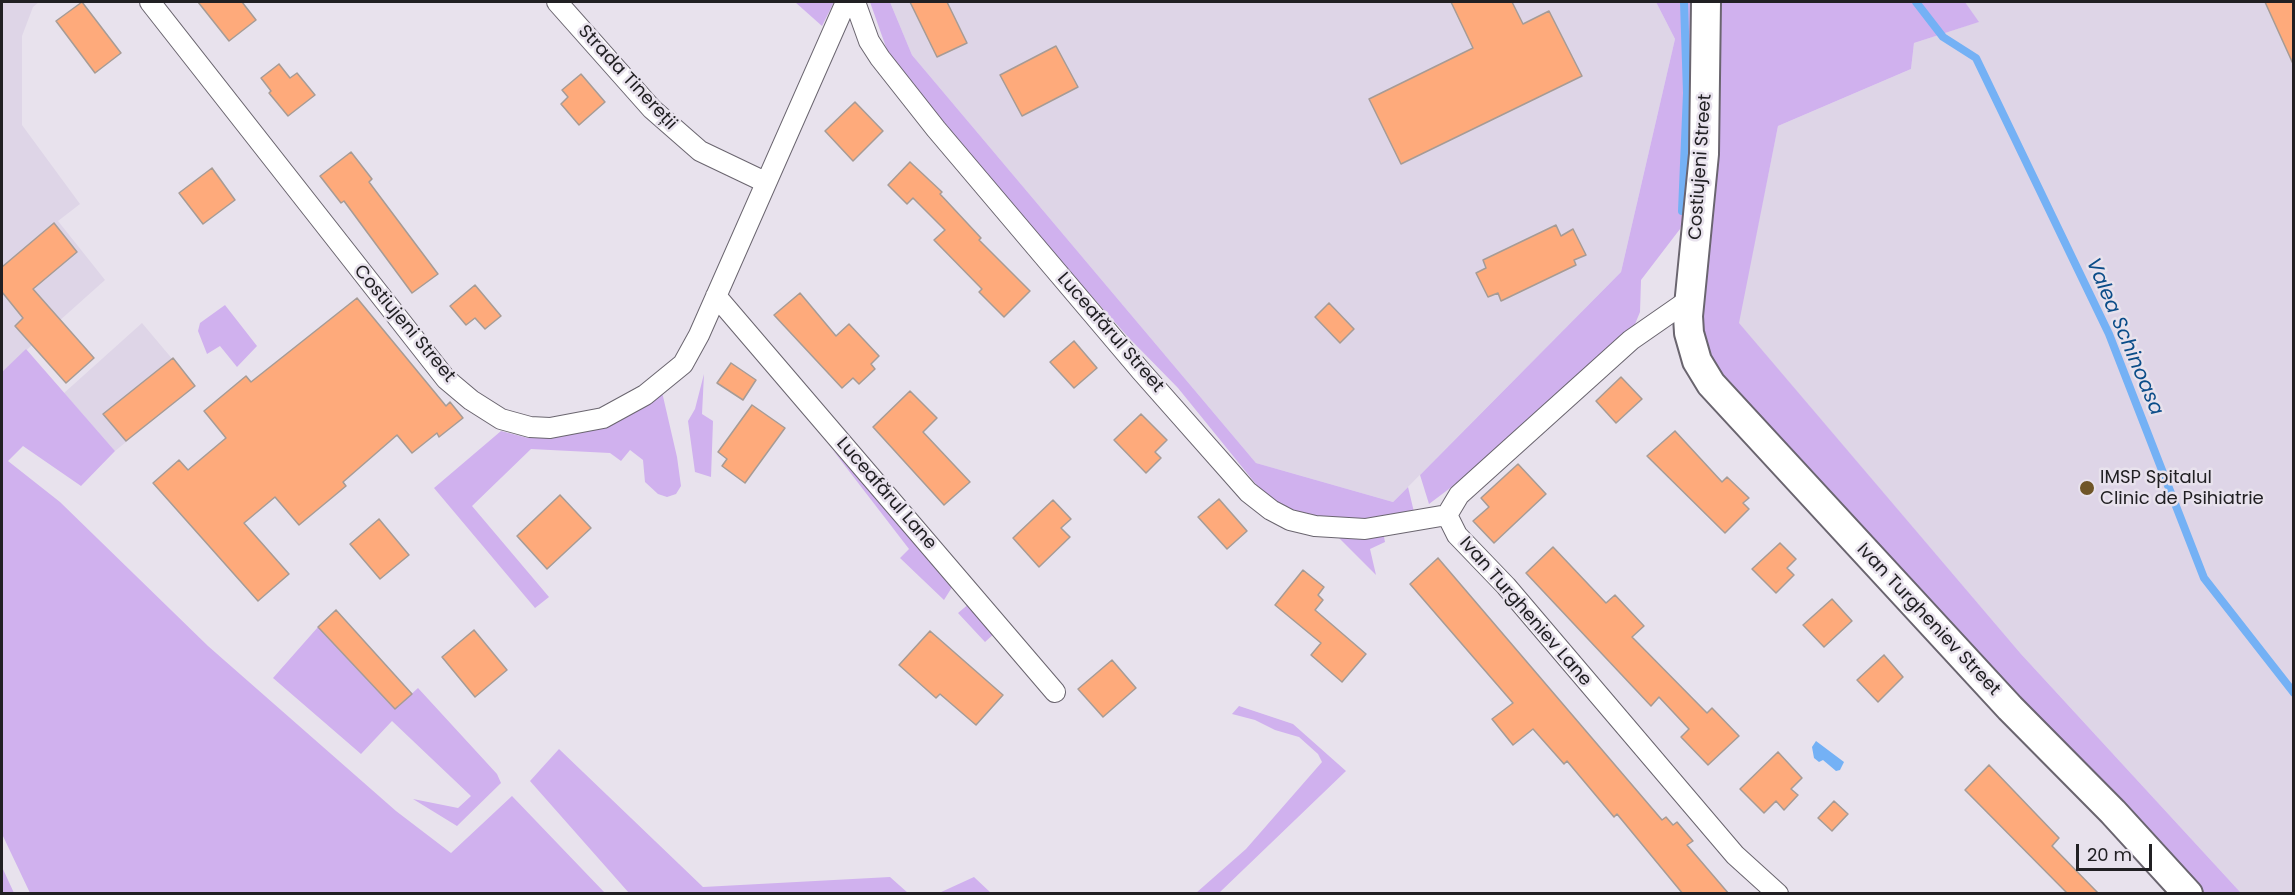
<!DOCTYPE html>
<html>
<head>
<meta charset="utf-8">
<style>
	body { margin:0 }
	#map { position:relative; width:2295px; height:895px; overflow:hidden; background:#e8e2ed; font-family:Poppins,sans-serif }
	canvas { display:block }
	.frame { position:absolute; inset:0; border:3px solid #212023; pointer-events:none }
	.scale { position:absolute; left:2076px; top:844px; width:76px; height:27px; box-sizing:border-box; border:3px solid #212023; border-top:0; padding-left:8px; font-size:18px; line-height:21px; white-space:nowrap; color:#212023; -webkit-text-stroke:4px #e8e2ed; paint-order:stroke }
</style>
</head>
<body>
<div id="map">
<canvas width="2295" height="895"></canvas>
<div class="frame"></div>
<div class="scale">20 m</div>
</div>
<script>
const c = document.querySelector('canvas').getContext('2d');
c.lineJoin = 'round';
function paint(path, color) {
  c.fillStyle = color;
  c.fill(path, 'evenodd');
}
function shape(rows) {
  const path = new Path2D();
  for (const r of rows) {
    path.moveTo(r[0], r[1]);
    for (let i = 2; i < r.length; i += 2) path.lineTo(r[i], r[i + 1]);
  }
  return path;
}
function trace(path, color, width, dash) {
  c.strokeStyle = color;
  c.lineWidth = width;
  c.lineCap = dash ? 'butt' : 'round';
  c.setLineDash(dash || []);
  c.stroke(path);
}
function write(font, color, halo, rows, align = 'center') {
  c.font = font + ' Poppins,sans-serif';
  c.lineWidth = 5;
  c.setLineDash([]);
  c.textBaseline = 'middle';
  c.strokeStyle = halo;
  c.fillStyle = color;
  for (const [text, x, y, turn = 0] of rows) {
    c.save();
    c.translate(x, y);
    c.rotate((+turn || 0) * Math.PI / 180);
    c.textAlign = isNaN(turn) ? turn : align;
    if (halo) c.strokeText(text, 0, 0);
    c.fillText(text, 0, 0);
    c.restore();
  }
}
const built = shape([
	[2,2,39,2,33,7,22,36,22,125,80,204,58,221,105,280,2,372],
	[890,2,1656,2,1675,39,1621,272,1393,502,1256,463,912,55],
	[1965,2,2293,2,2293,893,2241,893,2021,654,1738,323,1778,126,1911,69,1914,43,1978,22],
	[142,323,195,386,115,451,64,393]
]);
const green = shape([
	[795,2,834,2,822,26],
	[870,2,890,2,912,55,1256,463,1393,502,1408,487,1414,512,1394,516,1325,521,1294,515,1268,499,1178,388,1129,338,1048,247,893,67],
	[1656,2,1691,2,1692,146,1686,212,1680,229,1641,280,1640,312,1633,329,1498,452,1429,504,1420,475,1621,272,1675,39],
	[1715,2,1965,2,1979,22,1914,43,1911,69,1778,126,1739,323,2021,654,2241,893,2200,893,1711,366,1700,331],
	[225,305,257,346,237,367,220,346,207,354,198,331,200,323],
	[26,349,115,451,81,486,23,446,8,461,60,502,208,646,396,811,451,853,512,796,605,893,30,893,2,834,2,372],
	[704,374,702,414,713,421,711,477,695,472,688,421,695,409],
	[662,392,677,457,681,486,676,494,667,497,658,494,645,482,643,460,630,450,621,461,610,453,531,449,472,506,549,597,535,608,434,488,501,431,528,438,580,433,604,425],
	[832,449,954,584,944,600,900,558,909,549],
	[1333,532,1383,532,1385,542,1370,549,1376,575],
	[970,603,996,632,985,642,958,613],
	[318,627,395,709,418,688,497,774,501,783,457,826,413,799,458,808,471,796,392,721,361,754,273,678],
	[1239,706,1293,724,1346,771,1219,893,1196,893,1246,849,1322,762,1318,754,1299,737,1275,730,1255,720,1232,714],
	[559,749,703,887,890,877,908,893,629,893,530,781],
	[2,867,14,893,2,893],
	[974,877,991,893,939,893]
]);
const water = shape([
	[1816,741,1844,762,1840,770,1836,771,1823,760,1819,762,1814,758,1812,747]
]);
const stream = shape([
	[1916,2,1943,37,1976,58,2109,334,2204,578,2294,693],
	[1682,211,1687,93,1684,2]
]);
const building = shape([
	[82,2,121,53,95,73,56,21,82,2],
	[198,2,242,2,256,20,229,41,198,2],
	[910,2,947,2,967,43,937,57,910,2],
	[1451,2,1512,2,1523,24,1549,11,1582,76,1401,164,1369,99,1473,48,1451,2],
	[2265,2,2294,2,2294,66,2265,2],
	[1056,46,1078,87,1022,116,1000,75,1056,46],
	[279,64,290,78,297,73,315,95,288,116,269,93,271,91,261,78,279,64],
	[581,74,605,102,579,125,561,104,568,97,562,90,581,74],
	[855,102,883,131,853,161,825,131,855,102],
	[351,152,372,179,369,182,438,274,412,293,344,201,341,203,320,176,351,152],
	[910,162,942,192,940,194,981,238,979,240,1030,291,1004,317,979,292,982,289,934,240,945,230,913,198,907,204,888,185,910,162],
	[212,168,235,200,203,224,179,193,212,168],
	[54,223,77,252,33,289,94,358,66,383,15,326,23,318,2,292,2,267,54,223],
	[1556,225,1561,236,1573,229,1586,255,1574,260,1576,265,1501,301,1498,293,1488,297,1476,273,1486,268,1483,260,1556,225],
	[475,285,501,316,485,329,475,318,466,325,450,306,475,285],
	[800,293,836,336,849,324,879,356,871,364,875,369,859,384,853,378,842,388,774,315,800,293],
	[357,298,446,406,450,402,463,418,439,437,437,433,412,453,397,435,343,482,346,486,299,525,275,497,244,523,289,574,258,601,153,483,179,460,188,470,226,438,204,411,246,376,251,382,357,298],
	[1329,303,1354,329,1340,343,1315,317,1329,303],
	[1074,341,1097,368,1074,388,1050,362,1074,341],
	[173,358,195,386,126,441,103,414,173,358],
	[731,363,756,380,743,400,717,383,731,363],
	[1621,377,1642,399,1616,423,1596,401,1621,377],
	[910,391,937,418,923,432,970,482,944,505,873,427,910,391],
	[752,405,785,428,745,483,722,466,727,459,718,452,752,405],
	[1141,414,1167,440,1155,452,1161,458,1146,473,1114,440,1141,414],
	[1675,431,1722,482,1727,477,1749,498,1743,503,1749,509,1725,533,1647,456,1675,431],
	[1518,464,1546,494,1494,543,1473,521,1489,507,1481,498,1518,464],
	[560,495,591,528,547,569,517,536,560,495],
	[1219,499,1247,531,1227,549,1198,517,1219,499],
	[1053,500,1071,519,1061,528,1070,537,1039,567,1013,538,1053,500],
	[379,519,409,555,380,579,350,544,379,519],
	[1780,543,1796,559,1787,568,1794,575,1776,593,1752,569,1780,543],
	[1553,547,1606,603,1615,595,1644,626,1632,637,1707,713,1712,708,1739,736,1708,765,1681,737,1689,729,1659,697,1651,706,1526,573,1553,547],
	[1438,558,1662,820,1666,817,1673,825,1677,822,1693,841,1687,845,1729,894,1683,894,1617,814,1614,817,1567,761,1564,764,1533,729,1513,745,1492,719,1513,703,1410,584,1438,558],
	[1303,570,1324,587,1318,595,1323,600,1315,610,1366,654,1342,682,1311,655,1321,643,1275,605,1303,570],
	[1832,599,1852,621,1824,647,1803,625,1832,599],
	[336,610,412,694,395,709,318,627,336,610],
	[474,630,507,670,475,697,442,657,474,630],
	[930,631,1003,695,976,725,940,694,936,698,899,665,930,631],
	[1884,655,1903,677,1878,702,1857,680,1884,655],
	[1112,660,1136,688,1103,717,1078,689,1112,660],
	[1778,752,1802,778,1791,789,1798,795,1784,810,1776,801,1764,813,1740,789,1778,752],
	[1989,765,2059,838,2052,846,2099,894,2068,894,1965,790,1989,765],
	[1834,801,1848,814,1832,831,1818,818,1834,801]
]);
const street = shape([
	[150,2,446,379,471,400,501,419,530,427,550,428,603,418,645,395,683,364,699,335,846,2],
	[557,2,652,109,700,151,765,182],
	[855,2,869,41,880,58,936,129,1141,371,1248,492,1271,510,1290,520,1315,526,1365,529,1447,515],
	[716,296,1055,692],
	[1690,299,1631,340,1459,495,1447,515,1457,535,1506,586,1735,855,1778,894]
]);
const secondary = shape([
	[1706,2,1704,154,1688,316,1689,333,1697,361,1711,384,2010,708,2113,812,2188,894]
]);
const markers = [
	[2087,488,8,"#6f5527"]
];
const streetNames = [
	["Strada Tinereții",627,78,47],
	["Costiujeni Street",1701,167,-86],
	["Costiujeni Street",404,324,50],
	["Luceafărul Street",1110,333,49],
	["Luceafărul Lane",886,494,49],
	["Ivan Turgheniev Lane",1525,612,49],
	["Ivan Turgheniev Street",1928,620,47]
];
const poiNames = [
	["IMSP Spitalul",2100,478],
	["Clinic de Psihiatrie",2100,499]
];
const waterNames = [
	["Valea Schinoasa",2124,337,67]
];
paint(built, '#ded5e7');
paint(green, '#d0b1ee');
paint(water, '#74b1f5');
trace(stream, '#74b1f5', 8);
paint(building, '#feaa7b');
trace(building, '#a69b95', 1.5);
trace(street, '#6a656f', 22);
trace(secondary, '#6a656f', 32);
trace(street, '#fff', 20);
trace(secondary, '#fff', 28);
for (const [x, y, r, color] of markers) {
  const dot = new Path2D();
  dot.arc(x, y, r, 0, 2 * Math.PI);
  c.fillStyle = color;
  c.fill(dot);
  trace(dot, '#e8e2ed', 2);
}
write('18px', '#212023', '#e8e2ed', streetNames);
write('18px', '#212023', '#e8e2ed', poiNames, 'left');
write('italic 20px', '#0a4c88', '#e8e2ed', waterNames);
</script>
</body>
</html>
